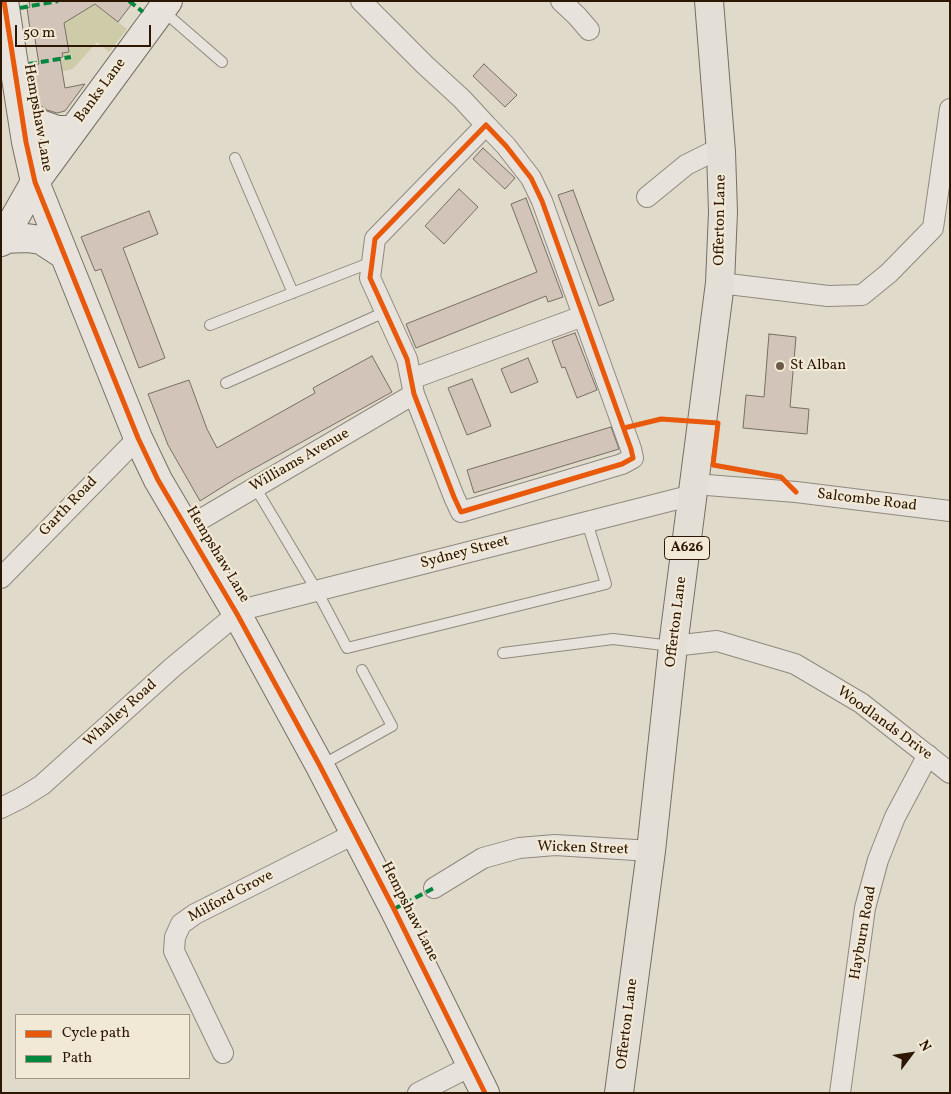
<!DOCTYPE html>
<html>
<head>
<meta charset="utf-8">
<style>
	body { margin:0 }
	#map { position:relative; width:951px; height:1094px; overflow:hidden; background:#e0daca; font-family:Vollkorn,serif }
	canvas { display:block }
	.frame { position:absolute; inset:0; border:2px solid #2d1602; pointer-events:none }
	.legend { position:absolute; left:15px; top:1014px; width:175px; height:65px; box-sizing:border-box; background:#f1e9d6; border:1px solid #a39581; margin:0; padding:6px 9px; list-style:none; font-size:15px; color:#2d1602 }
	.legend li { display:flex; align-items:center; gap:10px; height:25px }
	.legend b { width:25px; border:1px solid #a39581 }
	.north { position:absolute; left:886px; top:1029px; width:50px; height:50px; -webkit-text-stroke:4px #f1e9d6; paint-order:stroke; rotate:59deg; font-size:14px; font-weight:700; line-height:20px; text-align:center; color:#2d1602 }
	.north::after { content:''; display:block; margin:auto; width:18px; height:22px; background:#2d1602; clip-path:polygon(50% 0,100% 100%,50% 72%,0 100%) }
	.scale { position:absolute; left:15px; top:25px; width:136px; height:22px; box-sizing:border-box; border:2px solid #2d1602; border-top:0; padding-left:6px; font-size:15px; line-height:18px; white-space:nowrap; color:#2d1602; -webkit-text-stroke:4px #f1e9d6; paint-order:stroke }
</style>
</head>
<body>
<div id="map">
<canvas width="951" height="1094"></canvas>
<div class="frame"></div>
<ul class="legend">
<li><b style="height:6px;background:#e8590c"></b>Cycle path</li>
<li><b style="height:6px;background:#00873e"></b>Path</li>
</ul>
<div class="north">N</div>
<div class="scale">50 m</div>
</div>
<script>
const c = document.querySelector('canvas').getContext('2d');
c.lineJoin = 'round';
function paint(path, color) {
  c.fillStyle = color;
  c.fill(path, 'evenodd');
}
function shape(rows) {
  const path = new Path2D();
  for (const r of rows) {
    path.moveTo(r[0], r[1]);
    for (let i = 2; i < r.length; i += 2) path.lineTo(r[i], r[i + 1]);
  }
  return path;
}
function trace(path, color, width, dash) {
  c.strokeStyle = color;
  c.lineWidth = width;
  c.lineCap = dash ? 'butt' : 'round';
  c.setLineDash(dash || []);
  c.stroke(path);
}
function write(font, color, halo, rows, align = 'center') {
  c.font = font + ' Vollkorn,serif';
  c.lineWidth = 4.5;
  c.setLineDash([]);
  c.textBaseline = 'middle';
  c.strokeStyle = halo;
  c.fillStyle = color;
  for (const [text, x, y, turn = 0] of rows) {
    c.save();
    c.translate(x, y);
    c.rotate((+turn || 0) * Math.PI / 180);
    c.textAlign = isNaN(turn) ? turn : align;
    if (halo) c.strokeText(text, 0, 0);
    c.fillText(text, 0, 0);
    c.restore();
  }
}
const green = shape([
	[93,3,127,29,109,52,97,42,73,69,58,72,57,68,62,67,61,60,72,58,72,55,63,57,62,53,69,52,59,32,66,31,64,23,90,7]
]);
const building = shape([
	[29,1,134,1,118,22,95,4,64,23,69,52,62,53,63,57,60,58,65,88,85,84,65,111,57,113,47,110,39,104,32,65,39,64,34,33,32,29,30,29,27,8,30,7,29,1],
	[484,64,517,95,505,107,473,76,484,64],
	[483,148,515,178,505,189,473,159,483,148],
	[459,189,478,207,444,244,425,226,459,189],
	[573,190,614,300,599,306,558,195,573,190],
	[526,198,563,297,548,302,546,296,416,348,406,324,537,272,511,204,526,198],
	[149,211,158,234,123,248,165,358,139,368,101,269,95,271,81,237,149,211],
	[575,333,597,390,577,398,565,367,562,368,552,341,575,333],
	[769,334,796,337,790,407,809,409,807,434,743,428,746,395,764,397,769,334],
	[372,356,392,392,235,479,200,501,168,445,148,394,189,380,207,429,217,448,315,393,313,388,372,356],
	[528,358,538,382,511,393,501,369,528,358],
	[472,379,491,426,467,435,448,388,472,379],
	[611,427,619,449,474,493,467,470,611,427]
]);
const lane = shape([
	[162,10,222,62],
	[235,158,293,293],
	[210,325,372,262],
	[226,383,385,312],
	[255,487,317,591,347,648,606,584,587,522],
	[503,653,613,639,672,646],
	[322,765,392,726,362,670]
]);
const street = shape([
	[361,1,425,65,462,99,486,125],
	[561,1,577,16,589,30],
	[486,125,506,146,531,178,542,201,631,449,633,458,622,464,461,512,454,497,414,394,407,359,370,278,375,239,486,125],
	[647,197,686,165,710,153,721,152],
	[720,283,828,296,862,295,889,273,933,228,950,109],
	[411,379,583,316],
	[694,484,796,492,950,511],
	[186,528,414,394],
	[1,578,138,438],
	[673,646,717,641,795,664,861,703,950,773],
	[1,808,21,798,42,785,173,667,237,614,245,609,693,495],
	[434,888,483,858,519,848,555,845,651,851],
	[223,1053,174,951,175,937,181,924,195,914,354,834],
	[418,1093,471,1066],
	[840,1093,865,908,878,860,895,817,928,755]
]);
const secondary = shape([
	[4,1,26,142,35,182,138,438,158,480,237,614,320,766,394,909,485,1093],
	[23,112,40,124,57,130,72,130],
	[3,239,27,238,41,240,64,255],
	[1,242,35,182,168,1]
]);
const primary = shape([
	[619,1093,651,851,673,646,720,283,723,212,721,152,709,1]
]);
const quiet = shape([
	[129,1,143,12],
	[20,8,58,1],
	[29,64,71,57],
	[394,909,434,888]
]);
const cycleway = shape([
	[4,1,26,142,35,182,138,438,158,480,237,614,320,766,394,909,485,1093],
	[486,125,506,146,531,178,542,201,631,449,633,458,622,464,461,512,454,497,414,394,407,359,370,278,375,239,486,125],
	[624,428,661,419,718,423,713,465,781,477,796,492]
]);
const markers = [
	[780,366,5,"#6c5b48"]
];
const shields = [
	[687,548,45]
];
const shieldNames = [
	["A626",687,548]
];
const streetNames = [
	["Banks Lane",101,91,-54],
	["Hempshaw Lane",37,118,80],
	["Offerton Lane",721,220,-89],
	["Williams Avenue",300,461,-30],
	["Salcombe Road",867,501,7],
	["Garth Road",69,507,-46],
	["Sydney Street",465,553,-15],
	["Hempshaw Lane",217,555,59],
	["Offerton Lane",677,622,-83],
	["Whalley Road",121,714,-42],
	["Woodlands Drive",884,724,36],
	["Wicken Street",583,849,2],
	["Milford Grove",231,897,-28],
	["Hempshaw Lane",409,912,63],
	["Hayburn Road",864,933,-80],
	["Offerton Lane",628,1024,-83]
];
const poiNames = [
	["St Alban",790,366]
];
paint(green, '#cdcba8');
paint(building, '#d3c4b9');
trace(building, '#766f64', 1);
trace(lane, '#90897e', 12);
trace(street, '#90897e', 22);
trace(secondary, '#766f64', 30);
trace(primary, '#766f64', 30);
trace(lane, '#e7e3dc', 10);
trace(street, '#e7e3dc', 20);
trace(secondary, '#e7e3dc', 28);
trace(primary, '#e3dfd6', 28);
trace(quiet, '#00873e', 4, [8, 4]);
trace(cycleway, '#e8590c', 5);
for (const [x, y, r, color] of markers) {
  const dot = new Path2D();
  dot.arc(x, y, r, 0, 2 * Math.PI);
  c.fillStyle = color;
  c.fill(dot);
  trace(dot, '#f1e9d6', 2);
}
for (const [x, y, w] of shields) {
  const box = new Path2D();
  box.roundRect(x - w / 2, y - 11.5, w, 23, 4);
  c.fillStyle = '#f1e9d6';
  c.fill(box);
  trace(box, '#2d1602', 1);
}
write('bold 14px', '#2d1602', null, shieldNames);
write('15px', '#2d1602', '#f1e9d6', streetNames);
write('15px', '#2d1602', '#f1e9d6', poiNames, 'left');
</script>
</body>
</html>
